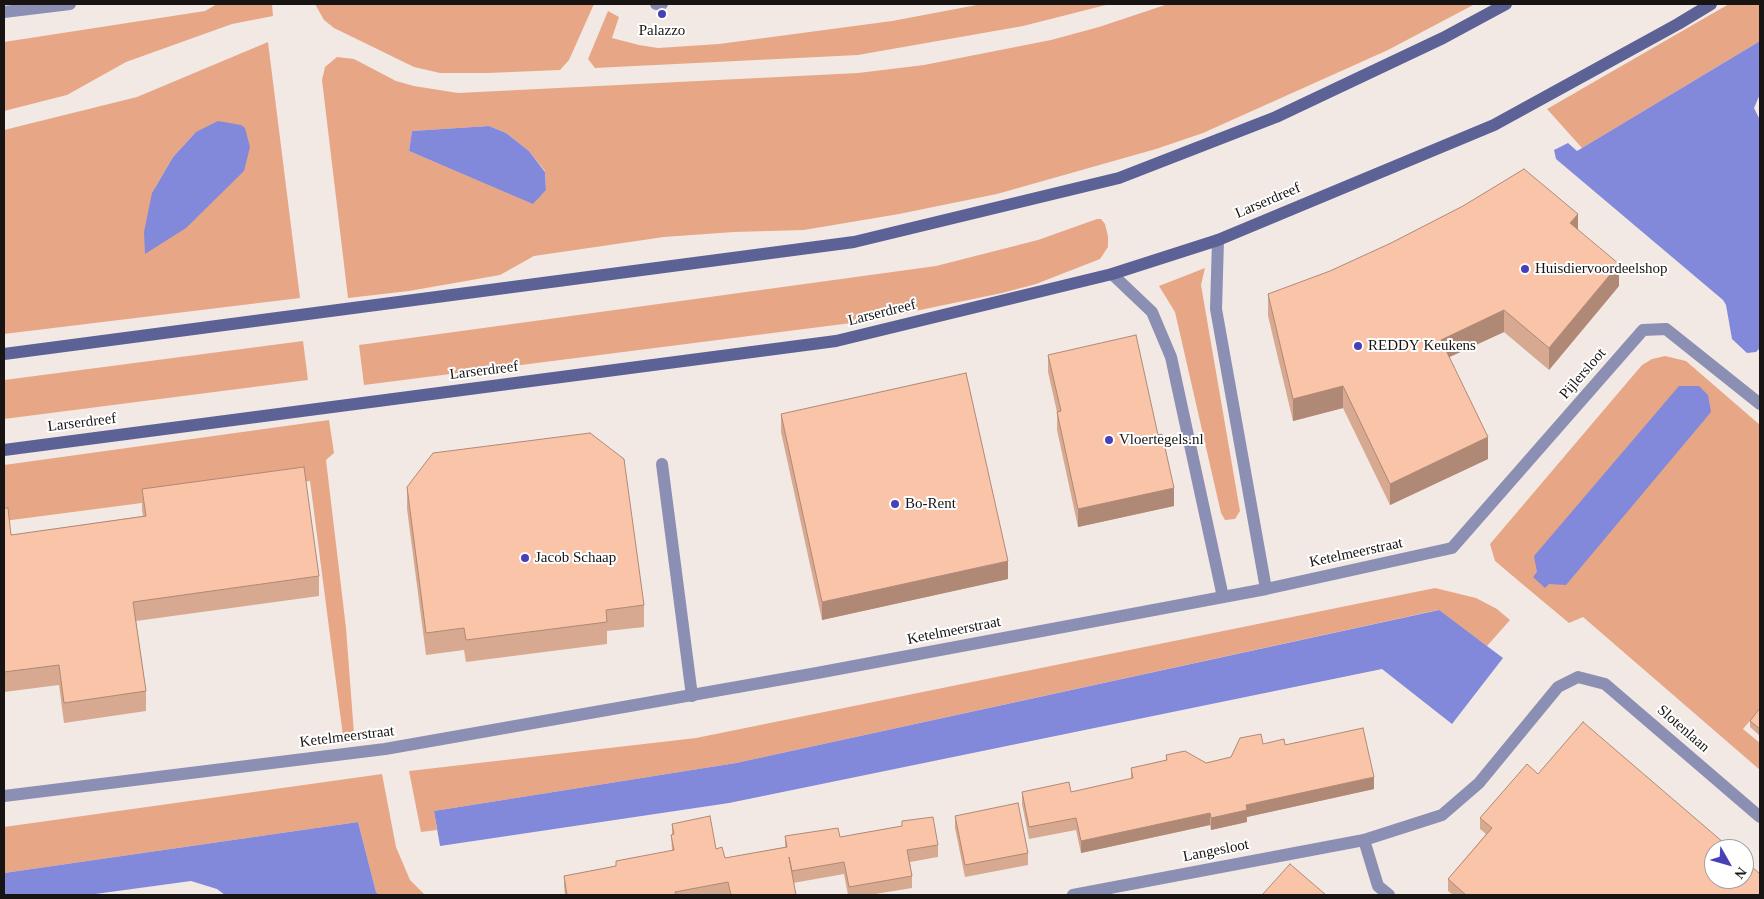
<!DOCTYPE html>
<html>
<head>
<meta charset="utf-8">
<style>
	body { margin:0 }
	#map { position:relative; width:1764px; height:899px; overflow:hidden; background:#f3e9e4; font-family:"Times New Roman",serif }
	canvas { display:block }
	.frame { position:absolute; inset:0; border:5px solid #181413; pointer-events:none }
	.north { position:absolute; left:1704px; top:839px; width:50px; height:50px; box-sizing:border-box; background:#fff; border:1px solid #a3a1a1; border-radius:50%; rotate:128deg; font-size:14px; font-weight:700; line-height:20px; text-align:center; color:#181413 }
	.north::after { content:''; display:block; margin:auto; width:18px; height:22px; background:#4740b6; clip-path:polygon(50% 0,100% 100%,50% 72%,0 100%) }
</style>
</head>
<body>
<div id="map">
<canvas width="1764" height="899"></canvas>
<div class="frame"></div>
<div class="north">N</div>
</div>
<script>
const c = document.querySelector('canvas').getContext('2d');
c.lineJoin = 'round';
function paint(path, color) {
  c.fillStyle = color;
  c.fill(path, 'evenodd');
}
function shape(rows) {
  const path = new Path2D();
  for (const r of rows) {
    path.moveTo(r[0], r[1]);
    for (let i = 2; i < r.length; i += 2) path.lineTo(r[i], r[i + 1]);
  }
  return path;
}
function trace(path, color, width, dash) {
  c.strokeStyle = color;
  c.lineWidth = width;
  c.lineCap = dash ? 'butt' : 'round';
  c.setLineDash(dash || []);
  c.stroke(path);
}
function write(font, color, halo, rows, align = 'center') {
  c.font = font + ' "Times New Roman",serif';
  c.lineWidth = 4;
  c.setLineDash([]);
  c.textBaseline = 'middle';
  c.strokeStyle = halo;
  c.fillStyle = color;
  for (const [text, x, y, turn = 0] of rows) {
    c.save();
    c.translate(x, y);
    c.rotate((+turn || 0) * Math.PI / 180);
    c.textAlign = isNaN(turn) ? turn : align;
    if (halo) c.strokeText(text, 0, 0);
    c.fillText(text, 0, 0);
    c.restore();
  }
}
const green = shape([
	[217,4,272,4,273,16,232,24,126,62,67,95,4,111,4,42,205,11],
	[315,4,594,4,569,60,560,70,488,73,440,73,414,67,334,28,324,20],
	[982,4,1110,4,1023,26,858,55,595,68,588,59,608,11,619,17,612,38,639,45,658,48,719,44,892,21],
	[1168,4,1475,4,1388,50,1203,133,1156,149,997,194,899,214,804,230,734,232,664,237,534,256,500,275,409,291,348,298,322,80,325,67,337,57,354,59,396,81,414,86,458,93,858,73,924,65,1051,40,1099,27],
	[489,126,506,133,529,151,545,171,546,190,532,203,409,151,412,131],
	[1729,4,1760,4,1760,41,1582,148,1547,109],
	[268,42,300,298,4,334,4,130,137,97],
	[196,132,152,193,173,157],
	[1097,219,1101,219,1105,224,1108,236,1108,247,1100,259,1036,284,1002,293,867,321,364,385,359,345,936,266,1038,240],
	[1205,268,1201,285,1240,511,1235,519,1225,520,1221,513,1175,312,1159,286],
	[303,341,308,380,4,419,4,380],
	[1665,356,1686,361,1760,425,1760,709,1743,729,1760,743,1760,770,1583,617,1569,623,1533,593,1495,561,1490,544,1642,365,1652,359],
	[329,420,334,453,326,460,346,628,354,734,343,736,310,481,4,521,4,465],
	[1435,588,1476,598,1497,609,1510,620,1487,646,1438,610,736,763,434,811,437,830,421,832,409,771,696,738],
	[382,774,396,847,410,880,425,895,379,895,376,892,358,822,4,873,4,827]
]);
const water = shape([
	[1760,41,1760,94,1754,108,1760,120,1760,348,1756,352,1747,353,1732,339,1726,305,1723,300,1556,159,1554,150,1568,143,1577,151],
	[218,121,241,125,245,128,250,147,244,171,186,228,145,254,144,232,152,193,173,157,196,132],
	[489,126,506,133,529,151,545,172,546,190,533,204,409,151,412,131],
	[1679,386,1699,386,1708,395,1711,412,1566,585,1549,584,1545,588,1533,577,1537,572,1534,556],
	[1439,610,1503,658,1452,724,1382,669,729,803,440,846,434,811,736,763],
	[358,822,376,892,379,895,225,895,217,889,191,881,88,895,4,895,4,873]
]);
const service = shape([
	[662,464,692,696]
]);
const minor = shape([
	[656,4,662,4],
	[1218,240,1216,309,1266,589],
	[1112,274,1152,312,1171,357,1223,597],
	[4,796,385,749,817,673,1266,589,1452,548,1643,330,1666,329,1760,404],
	[1364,840,1378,886,1389,895],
	[1073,895,1364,840,1442,815,1479,783,1558,687,1578,677,1605,684,1760,817]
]);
const tertiary = shape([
	[4,12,70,4]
]);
const secondary = shape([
	[4,354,854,242,1119,178,1276,117,1443,38,1506,4],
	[4,450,836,341,1112,274,1218,240,1494,125,1678,24,1711,4]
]);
const wall = shape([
	[1578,230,1619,286,1549,370,1504,332,1449,357,1488,459,1390,505,1343,408,1293,421,1268,316,1268,294],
	[1048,355,1174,506,1078,527,1057,430,1057,412,1048,372],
	[781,414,1008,579,822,620,781,432],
	[407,487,644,605,644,627,607,631,607,644,466,662,464,650,426,655,407,509],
	[142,489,319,576,319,596,136,621,146,691,146,711,64,723,59,685,4,692,4,508,11,535,143,516,142,510],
	[1760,708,1760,736,1750,727,1750,721],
	[1263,744,1285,745,1374,789,1247,817,1247,822,1211,830,1210,825,1081,853,1076,830,1029,839,1022,804,1022,792,1071,792,1131,779,1131,768,1166,760,1166,755,1206,763,1231,757],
	[1538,774,1760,895,1453,895,1448,891,1448,879,1486,834,1480,829,1480,818],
	[955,816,1028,853,1028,865,965,877,955,828],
	[902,821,938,845,938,857,910,862,912,876,912,888,869,895,848,895,844,874,793,883,796,895,728,895,728,894,723,895,565,895,564,887,564,876,616,866,616,861,672,851,671,835,672,835,672,824,716,849,725,858,785,847,785,836,840,837,902,826]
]);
const shadedWall = shape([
	[1578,214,1578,236,1570,223],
	[1619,264,1619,286,1549,370,1549,348],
	[1504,310,1504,332,1441,361,1441,340],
	[1343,386,1343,408,1293,421,1293,399],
	[1488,437,1488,459,1390,505,1390,484],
	[1174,488,1174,506,1078,527,1078,509],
	[1008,561,1008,579,822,620,822,602],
	[1374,777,1374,789,1247,817,1247,822,1211,830,1211,818,1246,805],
	[1210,813,1210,825,1081,853,1081,841]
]);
const building = shape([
	[1524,169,1578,214,1570,223,1619,264,1549,348,1504,310,1441,340,1488,437,1390,484,1343,386,1293,399,1268,294,1330,271,1391,243,1463,206,1524,169],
	[1136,335,1158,435,1162,434,1174,488,1078,509,1057,412,1061,411,1048,355,1136,335],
	[966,373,1008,561,822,602,781,414,966,373],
	[590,433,624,459,644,605,606,610,607,622,466,640,464,628,426,633,407,487,433,453,590,433],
	[304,467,319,576,133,602,146,691,64,703,59,665,4,672,4,508,8,508,11,535,146,516,142,489,304,467],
	[1760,708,1760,729,1750,721,1760,708],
	[1583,722,1731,849,1714,849,1714,879,1744,879,1744,860,1760,874,1760,895,1466,895,1448,879,1492,828,1480,818,1527,764,1538,774,1583,722],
	[1363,728,1374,777,1246,805,1247,810,1211,818,1210,813,1081,841,1076,818,1029,827,1022,792,1069,782,1071,792,1133,778,1131,768,1167,760,1166,755,1185,751,1206,763,1231,757,1240,738,1261,734,1263,744,1284,739,1285,745,1363,728],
	[1018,803,1028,853,965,865,955,816,1018,803],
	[710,816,716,849,722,847,725,858,787,847,785,836,838,828,840,837,902,826,902,821,933,817,938,845,907,850,912,876,849,887,844,862,792,871,789,857,796,895,731,895,728,882,675,892,676,895,567,895,564,876,616,866,616,861,674,850,671,835,674,834,672,824,710,816],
	[1290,864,1326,895,1262,895,1290,864]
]);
const markers = [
	[662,14,5,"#4740b6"],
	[1525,269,5,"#4740b6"],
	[1358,346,5,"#4740b6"],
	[1109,440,5,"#4740b6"],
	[895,504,5,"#4740b6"],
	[525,558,5,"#4740b6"]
];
const poiNames = [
	["Palazzo",662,31,"center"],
	["Huisdiervoordeelshop",1535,269],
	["REDDY Keukens",1368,346],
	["Vloertegels.nl",1119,440],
	["Bo-Rent",905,504],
	["Jacob Schaap",535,558]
];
const streetNames = [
	["Larserdreef",1268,201,-23],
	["Larserdreef",882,313,-14],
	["Larserdreef",484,371,-7],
	["Pijlersloot",1583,374,-49],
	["Larserdreef",82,423,-7],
	["Ketelmeerstraat",1356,553,-12],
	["Ketelmeerstraat",954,631,-11],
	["Slotenlaan",1683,729,41],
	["Ketelmeerstraat",347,737,-7],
	["Langesloot",1216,851,-11]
];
paint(green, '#e7a786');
paint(water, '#8288da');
trace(service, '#8a8fb3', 12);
trace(minor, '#8a8fb3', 12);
trace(tertiary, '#8a8fb3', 12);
trace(secondary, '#5d6296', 12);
paint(wall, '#d7a990');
paint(shadedWall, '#af8976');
paint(building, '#fac4a8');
trace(building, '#af8976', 1);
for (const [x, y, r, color] of markers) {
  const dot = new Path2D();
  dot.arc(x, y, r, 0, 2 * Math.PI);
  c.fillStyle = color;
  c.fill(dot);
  trace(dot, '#fff', 2);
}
write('15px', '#181413', '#fff', poiNames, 'left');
write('15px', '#181413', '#fff', streetNames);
</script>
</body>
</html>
